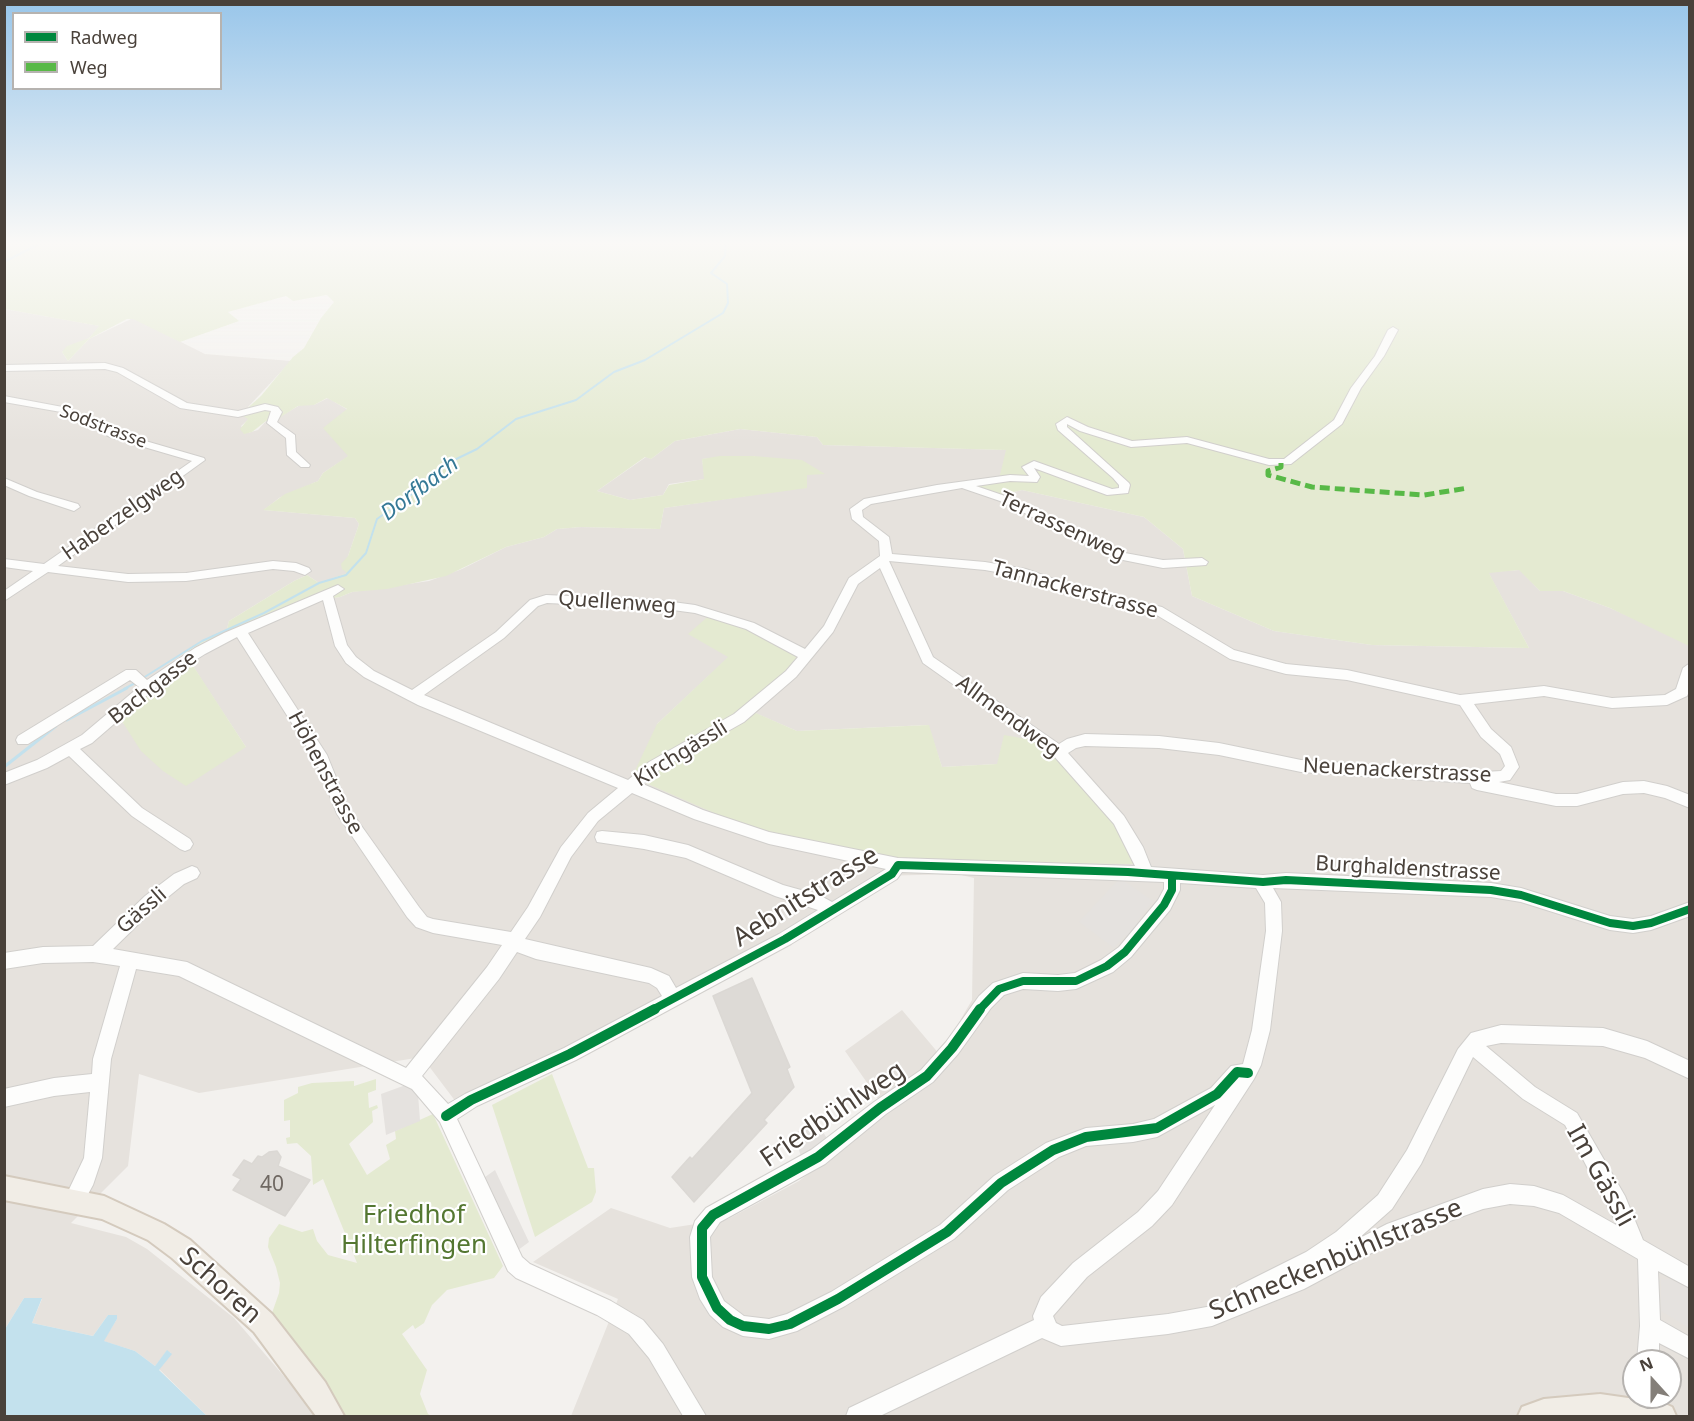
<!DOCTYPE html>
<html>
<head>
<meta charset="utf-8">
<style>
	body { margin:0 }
	#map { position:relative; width:1694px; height:1421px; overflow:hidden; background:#f3f1ee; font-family:"Noto Sans",sans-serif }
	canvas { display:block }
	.frame { position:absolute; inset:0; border:6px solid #49413a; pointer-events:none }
	.legend { position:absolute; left:12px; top:12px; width:210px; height:78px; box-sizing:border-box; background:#fff; border:2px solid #b6b3b0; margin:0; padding:8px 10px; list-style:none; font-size:18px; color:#49413a }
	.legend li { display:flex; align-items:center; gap:12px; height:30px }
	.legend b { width:30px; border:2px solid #b6b3b0 }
	.north { position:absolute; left:1622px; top:1349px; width:60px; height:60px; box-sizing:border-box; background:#fff; border:2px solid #b6b3b0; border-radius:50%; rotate:339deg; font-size:16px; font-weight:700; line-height:24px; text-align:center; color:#49413a }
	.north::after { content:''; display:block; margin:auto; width:21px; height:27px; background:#847f79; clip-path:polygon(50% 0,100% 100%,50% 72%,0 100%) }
</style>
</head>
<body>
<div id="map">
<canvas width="1694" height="1421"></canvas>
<div class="frame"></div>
<ul class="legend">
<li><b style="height:8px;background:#00873e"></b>Radweg</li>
<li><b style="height:8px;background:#58b947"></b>Weg</li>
</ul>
<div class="north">N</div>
</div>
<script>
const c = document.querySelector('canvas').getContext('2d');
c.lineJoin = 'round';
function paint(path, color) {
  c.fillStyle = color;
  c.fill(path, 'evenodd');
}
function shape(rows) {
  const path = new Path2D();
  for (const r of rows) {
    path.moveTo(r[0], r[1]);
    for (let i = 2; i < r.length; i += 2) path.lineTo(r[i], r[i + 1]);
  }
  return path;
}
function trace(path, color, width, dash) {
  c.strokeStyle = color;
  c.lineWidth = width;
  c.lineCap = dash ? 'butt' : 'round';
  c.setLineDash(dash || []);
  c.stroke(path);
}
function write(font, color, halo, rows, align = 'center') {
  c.font = font + ' "Noto Sans",sans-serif';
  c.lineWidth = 4.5;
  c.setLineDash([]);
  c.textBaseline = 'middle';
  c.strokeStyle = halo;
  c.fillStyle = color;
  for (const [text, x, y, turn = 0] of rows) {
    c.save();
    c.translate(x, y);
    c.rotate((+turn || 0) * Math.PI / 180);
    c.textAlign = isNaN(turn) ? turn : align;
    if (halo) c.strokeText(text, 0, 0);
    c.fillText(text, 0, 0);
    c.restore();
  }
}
const residential = shape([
	[5,309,100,326,89,338,62,352,68,361,89,339,133,318,205,354,291,361,248,407,249,419,241,426,247,433,258,430,266,421,276,419,300,405,314,405,328,398,348,410,349,456,323,473,318,481,279,498,264,510,355,518,359,524,348,556,348,573,319,583,307,575,294,581,229,621,227,629,202,641,170,661,204,642,307,603,340,597,352,592,429,581,462,569,506,547,544,537,557,529,581,527,660,529,664,508,807,487,807,475,753,456,702,459,705,479,669,484,663,495,630,500,597,491,646,457,651,459,675,441,740,429,817,437,823,445,1007,450,997,496,1022,490,1144,517,1183,549,1192,596,1274,631,1372,645,1529,648,1488,572,1520,570,1540,591,1563,591,1610,608,1682,640,1689,646,1689,1416,571,1416,618,1299,533,1262,611,1208,670,1228,728,1219,799,1181,888,1113,845,1051,902,1010,940,1055,972,1000,974,878,957,874,878,876,744,957,456,1102,422,1057,199,1093,139,1074,128,1166,71,1223,126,1237,147,1249,234,1318,318,1416,207,1416,159,1369,171,1353,167,1351,155,1366,135,1351,103,1341,117,1319,108,1315,93,1336,32,1323,42,1299,24,1298,5,1329],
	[729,657,748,710,797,731,928,725,942,767,997,764,769,837,657,724],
	[188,658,203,682,246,747,124,724,118,715],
	[1634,1361,1670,1361,1670,1397,1634,1397]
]);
const green = shape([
	[5,243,1689,243,1689,646,1610,608,1563,591,1540,591,1519,570,1489,573,1529,648,1372,645,1274,631,1192,596,1183,549,1144,517,1022,490,997,496,959,485,999,479,1006,450,823,445,817,437,740,429,675,441,651,459,645,457,597,491,630,500,663,495,669,485,704,479,702,459,720,456,753,456,802,460,825,474,807,475,807,488,664,508,660,529,581,527,557,529,544,537,506,547,446,576,387,589,352,592,340,597,307,603,204,642,167,663,202,641,227,629,229,621,294,581,307,575,319,583,347,573,342,569,341,564,348,556,359,524,355,518,263,510,285,494,318,481,323,473,348,456,323,428,347,409,327,398,314,405,298,406,276,420,266,421,252,432,244,434,240,429,248,419,243,416,243,412,261,396,293,357,304,348,321,318,334,302,327,295,293,301,286,296,228,312,239,321,180,342,133,319,127,319,89,339,68,361,62,352,67,346,89,338,99,326,5,309],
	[712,613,807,656,749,710,797,731,929,725,942,767,997,764,1004,735,1032,740,1053,755,1104,809,1137,864,910,862,769,837,632,777,657,724,728,657,688,634],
	[188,658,246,747,186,786,163,771,141,751,118,715],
	[552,1074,588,1168,594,1168,596,1192,592,1202,535,1237,492,1105],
	[376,1079,376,1090,368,1093,369,1108,377,1105,378,1108,372,1111,373,1122,349,1144,367,1175,390,1159,386,1145,396,1139,395,1131,433,1114,503,1266,494,1278,447,1290,432,1305,424,1323,415,1329,413,1325,402,1334,427,1370,420,1394,428,1414,432,1416,331,1416,316,1391,263,1323,272,1313,279,1293,280,1283,276,1267,268,1247,269,1238,279,1224,302,1232,313,1229,317,1241,328,1255,357,1263,323,1179,313,1185,311,1156,297,1143,287,1144,286,1138,290,1137,290,1120,284,1121,284,1100,298,1093,298,1087,312,1083,354,1081,354,1086]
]);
const parking = shape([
	[1120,878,1153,901,1136,923,1144,929,1135,941,1126,935,1114,948,1079,922],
	[410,1079,418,1094,420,1121,386,1135,381,1094,403,1086],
	[816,1120,832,1147,804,1166,794,1134],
	[495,1170,529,1242,510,1256,478,1182],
	[1675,1270,1689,1278,1689,1328,1661,1311,1661,1279,1673,1279]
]);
const water = shape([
	[24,1298,42,1298,32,1323,93,1336,108,1315,117,1315,117,1319,104,1341,135,1351,155,1366,167,1350,172,1354,159,1370,207,1416,5,1416,5,1329]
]);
const streamFar1 = shape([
	[4,262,41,243],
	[1690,481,1690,486],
	[143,678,202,641,264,613,319,583,346,575,366,553,377,519,419,489,448,463,477,449,516,419,576,400,614,372,645,360,723,313,728,303,727,284,711,273,725,256,726,243],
	[124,689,137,682]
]);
const stream = shape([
	[67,720,127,688],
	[4,767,56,726]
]);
const building = shape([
	[752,978,790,1067,787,1069,794,1087,764,1120,767,1123,694,1202,672,1177,690,1157,692,1159,752,1093,713,996,752,978],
	[277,1151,281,1157,278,1166,310,1180,285,1216,233,1190,241,1179,233,1175,244,1160,252,1164,258,1156,262,1157,269,1152,277,1151]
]);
const minor = shape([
	[1393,327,1398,330,1384,356,1361,388,1342,424,1291,464,1269,465,1187,443,1131,447,1080,431,1067,424,1067,427,1129,483,1130,485,1128,493,1107,495,1034,468,1040,477,1037,482,1010,481,976,486,1008,497,1125,553,1163,560,1202,558,1208,562,1206,565,1163,568,1118,559,1000,501,962,488,871,504,862,510,863,517,889,537,892,554,985,562,1026,569,1088,591,1162,607,1234,650,1286,664,1347,670,1460,695,1544,686,1612,698,1665,695,1676,689,1683,668,1690,663,1689,692,1687,696,1667,705,1612,708,1544,696,1474,704,1491,729,1511,747,1519,767,1510,780,1499,782,1556,794,1577,794,1623,782,1644,781,1667,786,1690,795,1690,808,1665,798,1644,793,1623,794,1577,806,1556,806,1477,790,1472,788,1470,783,1301,772,1219,755,1159,748,1085,746,1076,748,1068,753,1124,816,1143,847,1151,867,1263,875,1286,873,1491,883,1521,888,1610,916,1633,919,1651,916,1690,902,1690,916,1651,930,1633,933,1610,930,1521,902,1491,897,1273,888,1281,902,1282,931,1270,1030,1261,1065,1254,1079,1172,1205,1152,1226,1087,1277,1053,1316,1056,1323,1062,1326,1168,1314,1212,1306,1224,1301,1238,1286,1306,1252,1336,1232,1378,1195,1407,1150,1458,1049,1471,1033,1501,1025,1603,1028,1647,1041,1690,1061,1690,1079,1645,1058,1603,1046,1501,1043,1486,1046,1535,1087,1577,1113,1625,1196,1643,1240,1690,1267,1690,1288,1658,1271,1660,1320,1690,1337,1690,1359,1659,1343,1659,1361,1637,1361,1640,1326,1638,1259,1559,1213,1534,1206,1510,1204,1483,1209,1392,1242,1304,1289,1212,1326,1168,1334,1061,1346,1042,1338,880,1416,846,1416,849,1408,1034,1320,1033,1316,1041,1297,1073,1263,1138,1212,1158,1191,1215,1105,1157,1137,1133,1142,1086,1146,1059,1157,1008,1190,954,1239,845,1306,797,1331,769,1339,743,1336,723,1327,710,1315,700,1299,692,1277,690,1237,695,1221,706,1208,811,1150,874,1102,921,1070,946,1042,979,996,993,983,1023,973,1058,975,1075,973,1101,960,1119,947,1158,900,1164,889,1164,882,902,872,897,879,791,944,576,1060,477,1106,457,1119,522,1257,530,1264,611,1301,643,1320,663,1344,706,1416,683,1416,649,1358,629,1334,597,1315,516,1278,508,1271,440,1122,412,1089,179,976,136,969,111,1059,102,1158,93,1185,81,1207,74,1210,67,1207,64,1200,84,1158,90,1092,54,1096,4,1107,4,1089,54,1078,92,1074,93,1059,120,966,93,962,43,963,4,969,4,953,43,947,93,946,145,896,174,874,192,866,197,868,200,873,197,878,184,884,157,906,113,949,187,962,406,1068,487,967,502,945,433,933,416,927,407,917,337,814,316,761,237,637,205,654,167,678,92,743,80,749,142,808,190,839,193,844,190,849,185,851,180,849,132,816,69,756,47,768,4,785,4,773,37,760,82,735,139,687,130,680,28,744,18,744,16,740,18,736,126,670,136,670,147,680,195,648,224,633,338,585,344,589,333,596,347,645,356,657,374,671,412,690,496,632,530,600,546,595,658,600,695,605,754,623,805,649,824,626,849,578,880,556,879,541,852,519,850,509,864,499,937,485,1010,475,1029,476,1022,467,1034,461,1112,489,1119,488,1119,485,1113,478,1058,430,1056,424,1067,417,1088,427,1132,441,1187,437,1269,459,1284,459,1334,420,1351,388,1375,356,1388,330,1393,327],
	[889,561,985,570,1024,577,1086,599,1155,614,1230,659,1286,674,1347,680,1460,705,1481,737,1500,754,1505,766,1501,771,1484,772,1301,760,1219,743,1159,736,1085,734,1067,739,1059,744,933,657,889,561],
	[880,568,923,663,1053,755,1114,824,1135,866,898,858,769,832,703,810,643,784,659,770,744,722,796,677,833,632,858,584,880,568],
	[323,600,335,646,346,663,364,677,418,705,618,788,588,813,561,847,528,907,511,932,433,919,427,917,419,907,348,807,327,755,248,633,323,600],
	[547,603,658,608,695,613,746,629,798,657,786,671,734,714,649,762,628,780,424,695,504,638,538,606,547,603],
	[632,793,694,819,769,844,886,869,832,902,819,895,783,885,688,845,644,835,602,831,597,832,595,837,597,842,644,849,686,858,775,896,818,910,779,934,676,988,669,976,651,968,525,939,540,917,571,857,598,821,632,793],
	[1180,883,1256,888,1265,903,1266,931,1252,1030,1243,1064,1231,1066,1211,1088,1154,1119,1133,1124,1086,1128,1046,1143,994,1176,940,1225,831,1292,787,1314,769,1319,744,1316,724,1301,712,1277,710,1237,720,1222,825,1164,886,1114,933,1082,958,1054,991,1008,1004,995,1023,989,1058,991,1076,989,1113,972,1131,957,1170,910,1180,890,1180,883],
	[517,952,536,959,649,983,657,988,662,996,564,1048,465,1094,448,1104,422,1076,499,979,517,952],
	[1473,1057,1523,1099,1565,1125,1618,1226,1563,1195,1534,1186,1510,1184,1483,1189,1387,1224,1358,1239,1392,1209,1421,1164,1473,1057],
	[105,363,123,368,187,403,238,411,265,404,278,407,282,412,277,422,295,435,296,452,310,465,309,467,301,467,287,455,286,438,267,423,271,411,265,410,238,417,180,408,117,372,105,369,4,371,4,365,105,363],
	[4,396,68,408,118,433,204,458,205,460,58,566,128,574,186,573,273,561,296,563,309,568,311,571,305,575,294,571,273,569,186,581,128,582,48,572,4,601,4,591,33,571,4,567,4,559,44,564,192,461,110,437,61,412,4,402,4,396],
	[4,478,37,492,78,504,80,507,74,511,29,496,4,485,4,478]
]);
const major = shape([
	[4,1176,104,1196,164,1224,190,1240,272,1314,325,1382,344,1416,316,1416,254,1332,172,1258,148,1240,102,1219,4,1200,4,1176],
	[1600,1394,1663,1403,1672,1407,1676,1416,1518,1416,1522,1407,1544,1399,1600,1394]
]);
const quiet = shape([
	[1281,463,1281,467,1268,471,1268,475,1312,487,1424,495,1468,488]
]);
const cyclewayFar1 = shape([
	[652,1010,785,939,892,874,898,865,1128,872,1263,882,1286,880,1491,890,1521,895,1610,923,1633,926,1651,923,1690,909],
	[979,1010,999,989,1023,981,1076,981,1107,966,1125,952,1164,905,1172,890,1172,877]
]);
const cycleway = shape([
	[980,1009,952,1048,927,1076,880,1108,818,1157,713,1215,702,1228,702,1277,717,1308,730,1320,743,1326,769,1329,790,1324,838,1299,947,1232,1001,1183,1053,1150,1086,1137,1157,1128,1217,1094,1237,1072,1248,1073],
	[446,1116,471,1100,570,1054,655,1009]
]);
const farStreetnames = [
	["Sodstrasse",103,427,21]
];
const streetNames = [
	["Haberzelgweg",123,515,-35],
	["Terrassenweg",1062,527,25],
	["Tannackerstrasse",1075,590,15],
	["Quellenweg",617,603,4],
	["Bachgasse",153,688,-38],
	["Allmendweg",1008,717,36],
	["Kirchgässli",681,754,-32],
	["Neuenackerstrasse",1397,771,3],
	["Höhenstrasse",325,773,62],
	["Burghaldenstrasse",1408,869,3],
	["Gässli",142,911,-41]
];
const nearNumbernames = [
	["40",272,1185]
];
const waterNames = [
	["Dorfbach",420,489,-37]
];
const nearStreetnames = [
	["Aebnitstrasse",806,897,-32],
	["Friedbühlweg",833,1115,-34],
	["Im Gässli",1600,1176,61],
	["Schneckenbühlstrasse",1336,1260,-23],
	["Schoren",220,1286,42]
];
const nearParknames = [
	["Friedhof",414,1216],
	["Hilterfingen",414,1246]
];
paint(residential, '#e6e2dd');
paint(green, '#e4ead1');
paint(parking, '#e5e2df');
paint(water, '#c3e1ed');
trace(streamFar1, '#c3e1ed', 2);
trace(stream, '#c3e1ed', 3);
paint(building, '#dddad6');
trace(building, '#dbd8d4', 1.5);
trace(minor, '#d1cfcc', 2);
trace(major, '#d4cabd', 4);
paint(minor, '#fdfdfc');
paint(major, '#f1ede6');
trace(quiet, '#58b947', 5, [10, 5]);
trace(cyclewayFar1, '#00873e', 8);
trace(cycleway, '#00873e', 10);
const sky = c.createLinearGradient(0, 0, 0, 442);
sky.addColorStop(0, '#99c6ea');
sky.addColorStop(0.55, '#faf9f7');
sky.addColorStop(1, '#faf9f700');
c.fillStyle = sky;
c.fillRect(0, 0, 1694, 442);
write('18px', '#49413a', '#fff', farStreetnames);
write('21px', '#49413a', '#fff', streetNames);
write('21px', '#6f6862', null, nearNumbernames);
write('italic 22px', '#357996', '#fff', waterNames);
write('26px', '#49413a', '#fff', nearStreetnames);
write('26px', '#547731', '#fff', nearParknames);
</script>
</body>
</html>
